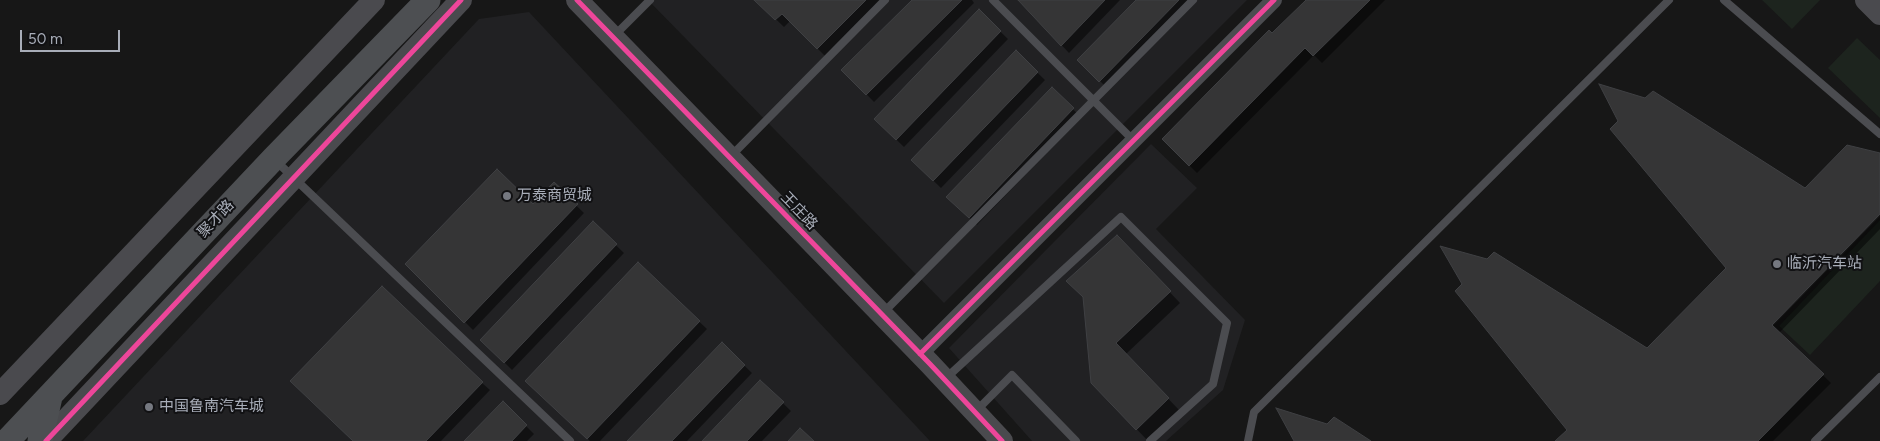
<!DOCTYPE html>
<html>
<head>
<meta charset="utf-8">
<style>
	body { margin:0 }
	#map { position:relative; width:1880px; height:441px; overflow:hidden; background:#171717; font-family:Figtree,sans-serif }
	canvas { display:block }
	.scale { position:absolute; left:20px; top:30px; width:100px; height:22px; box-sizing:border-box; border:2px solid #a8adb8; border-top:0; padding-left:6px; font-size:15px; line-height:18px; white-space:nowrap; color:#a8adb8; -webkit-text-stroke:4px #111113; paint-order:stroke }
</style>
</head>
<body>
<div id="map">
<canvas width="1880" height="441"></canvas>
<div class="scale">50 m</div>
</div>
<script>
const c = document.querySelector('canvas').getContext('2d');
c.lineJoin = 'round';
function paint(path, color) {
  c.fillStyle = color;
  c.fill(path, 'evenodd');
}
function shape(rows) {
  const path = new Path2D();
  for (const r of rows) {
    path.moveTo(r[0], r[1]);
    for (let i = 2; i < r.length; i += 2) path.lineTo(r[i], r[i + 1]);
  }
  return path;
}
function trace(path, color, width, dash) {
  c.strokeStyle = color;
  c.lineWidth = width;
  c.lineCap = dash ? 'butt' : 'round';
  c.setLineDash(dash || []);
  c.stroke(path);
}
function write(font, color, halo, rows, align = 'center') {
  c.font = font + ' Figtree,"Noto Sans SC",sans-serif';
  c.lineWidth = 4;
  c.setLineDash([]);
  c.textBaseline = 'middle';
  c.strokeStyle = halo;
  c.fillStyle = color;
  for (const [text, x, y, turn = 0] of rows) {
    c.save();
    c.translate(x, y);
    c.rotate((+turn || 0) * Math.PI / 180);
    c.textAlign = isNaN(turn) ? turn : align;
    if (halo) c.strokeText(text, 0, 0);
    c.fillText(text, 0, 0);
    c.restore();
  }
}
const built = shape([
	[648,0,1247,0,944,303],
	[529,12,930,441,83,441,479,19],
	[1151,144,1197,188,1156,229,1245,320,1223,390,1166,441,1032,441,949,348]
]);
const green = shape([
	[1762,0,1820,0,1792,29],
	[1857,38,1880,60,1880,118,1828,68],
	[1880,220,1880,281,1810,355,1779,326]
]);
const shadow = shape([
	[756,0,882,0,825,56,790,21,784,27],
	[914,0,972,0,974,3,874,102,843,70],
	[1019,0,1120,0,1069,53],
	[1138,0,1194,0,1107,88,1079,60],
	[1308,0,1385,0,1322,63,1314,55,1197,173,1163,139],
	[979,11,1008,39,904,147,875,119],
	[1016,52,1045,80,941,188,912,160],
	[1052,89,1081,117,977,225,948,197],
	[1880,155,1880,212,1767,329,1769,330,1880,216,1880,229,1779,333,1831,383,1773,441,1557,441,1569,430,1464,284,1647,349,1806,190],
	[554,184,584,213,473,330,407,264,533,206],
	[593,223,624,253,512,370,482,340],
	[1127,247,1180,303,1126,354,1179,410,1147,440,1092,382],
	[638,264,707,329,600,441,590,441,527,381],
	[722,344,752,373,687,441,629,441],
	[760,381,791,411,762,441,703,441],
	[482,383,490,390,441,441,355,441],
	[503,403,534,434,527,441,466,441]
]);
const building = shape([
	[754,0,866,0,817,49,782,14,775,20,754,0],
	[912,0,962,0,866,95,841,70,912,0],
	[1018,0,1105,0,1061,46,1018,0],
	[1136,0,1179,0,1099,82,1077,60,1136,0],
	[1306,0,1370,0,1313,56,1305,48,1189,166,1162,139,1269,30,1272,33,1306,0],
	[979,9,1001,31,896,140,874,119,979,9],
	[1016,50,1038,72,933,181,911,160,1016,50],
	[1599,84,1645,98,1653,91,1805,188,1847,145,1880,153,1880,214,1772,325,1824,374,1758,441,1555,441,1567,430,1455,291,1462,284,1440,246,1487,259,1494,252,1647,348,1726,268,1610,129,1618,121,1599,84],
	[1052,87,1074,108,969,218,946,197,1052,87],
	[497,169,533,204,554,182,578,204,464,323,405,264,497,169],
	[593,221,617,244,504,363,480,340,593,221],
	[1117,235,1171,291,1116,343,1169,398,1136,430,1091,383,1083,297,1066,281,1117,235],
	[638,262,700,321,587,439,525,381,638,262],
	[382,286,483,382,426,441,353,441,290,381,382,286],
	[722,342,745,365,672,441,627,441,722,342],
	[760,380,784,402,747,441,702,441,760,380],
	[503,401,527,425,512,441,464,441,503,401],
	[1276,408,1327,424,1334,417,1371,441,1294,441,1276,408],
	[800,428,814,441,788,441,800,428]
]);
const lane = shape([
	[993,0,1134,141],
	[1724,0,1880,134],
	[614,36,650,0],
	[731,156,885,0],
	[275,160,570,441],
	[883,313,1193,0],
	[945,379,1121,217,1227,323,1213,384,1150,441],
	[976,411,1012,375,1076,441],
	[1248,441,1254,412,1669,0],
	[1815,441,1880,377]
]);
const street = shape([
	[920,354,1274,0]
]);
const secondary = shape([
	[577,0,930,364,1002,441],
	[1866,0,1880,14],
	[0,394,374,0],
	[46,441,461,0]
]);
const primary = shape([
	[7,441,274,158,428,0],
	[40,441,50,397]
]);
const cycleway = shape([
	[577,0,930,364,1002,441],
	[920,354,1274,0],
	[46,441,461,0]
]);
const markers = [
	[507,196,5,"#757880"],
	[1777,264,5,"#757880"],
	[149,407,5,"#757880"]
];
const poiNames = [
	["万泰商贸城",517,196],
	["临沂汽车站",1787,264],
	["中国鲁南汽车城",159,407]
];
const streetNames = [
	["王庄路",799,211,46],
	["聚才路",216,219,-47]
];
paint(built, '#212123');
paint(green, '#1d241e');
paint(shadow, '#0007');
paint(building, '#353536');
trace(building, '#3f4043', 1);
trace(lane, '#4b4c50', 8);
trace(street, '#4b4c50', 16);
trace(secondary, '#4a4a4e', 22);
trace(primary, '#4d4f52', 25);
trace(cycleway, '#ed469a', 5);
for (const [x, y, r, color] of markers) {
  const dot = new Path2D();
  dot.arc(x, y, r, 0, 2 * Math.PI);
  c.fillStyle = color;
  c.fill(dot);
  trace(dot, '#111113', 2);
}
write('15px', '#a8adb8', '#111113', poiNames, 'left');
write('15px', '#a8adb8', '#111113', streetNames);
</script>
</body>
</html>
